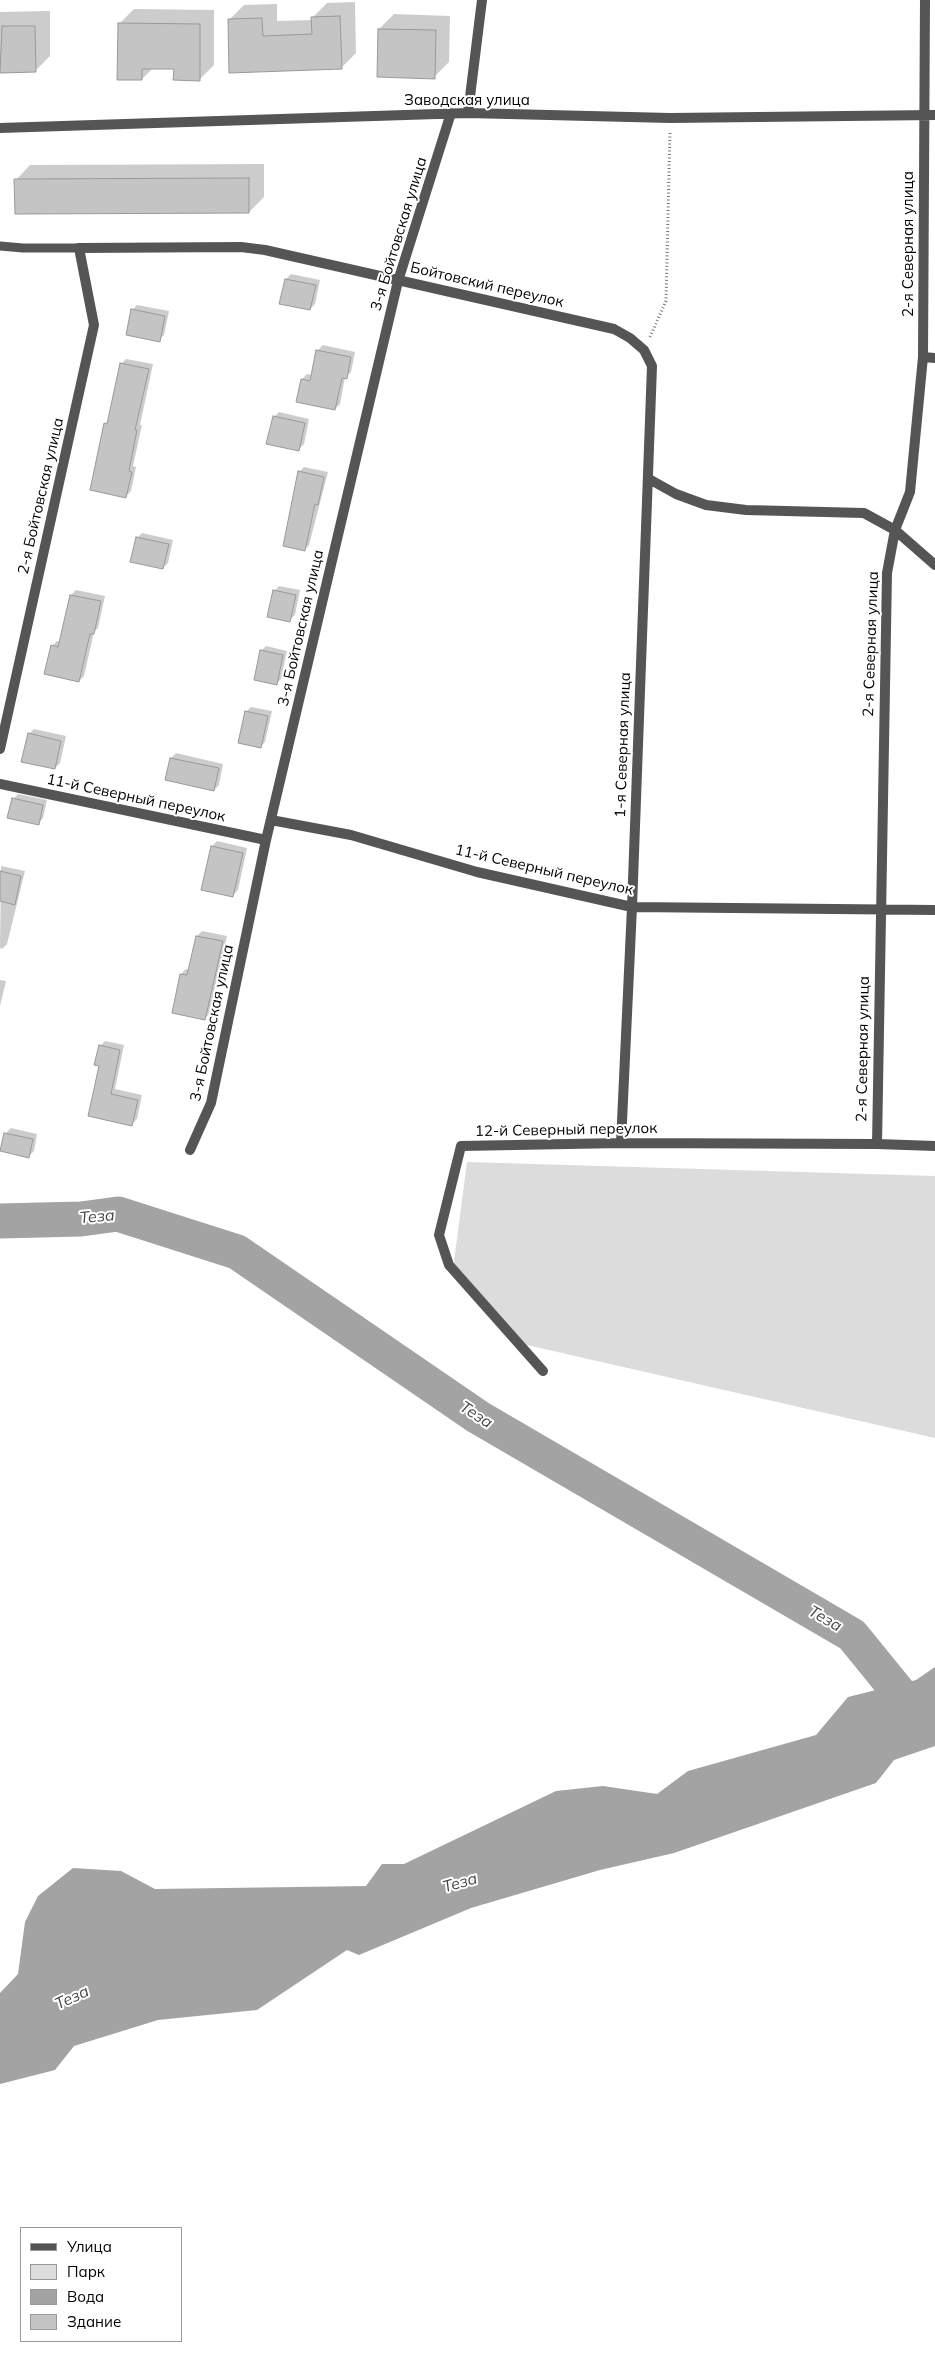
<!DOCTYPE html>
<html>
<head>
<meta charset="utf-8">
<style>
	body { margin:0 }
	#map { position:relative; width:935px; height:2362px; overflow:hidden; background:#fff; font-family:Mulish,sans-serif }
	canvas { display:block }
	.legend { position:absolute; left:20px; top:2227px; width:162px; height:115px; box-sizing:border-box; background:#fff; border:1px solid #999; margin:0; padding:6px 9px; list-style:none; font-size:15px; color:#000 }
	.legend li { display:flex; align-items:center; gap:10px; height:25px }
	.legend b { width:25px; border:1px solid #999 }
</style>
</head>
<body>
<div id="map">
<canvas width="935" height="2362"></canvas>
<ul class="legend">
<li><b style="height:6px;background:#555"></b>Улица</li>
<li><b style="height:14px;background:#dcdcdc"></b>Парк</li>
<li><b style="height:14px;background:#a3a3a3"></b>Вода</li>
<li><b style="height:14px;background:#c4c4c4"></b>Здание</li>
</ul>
</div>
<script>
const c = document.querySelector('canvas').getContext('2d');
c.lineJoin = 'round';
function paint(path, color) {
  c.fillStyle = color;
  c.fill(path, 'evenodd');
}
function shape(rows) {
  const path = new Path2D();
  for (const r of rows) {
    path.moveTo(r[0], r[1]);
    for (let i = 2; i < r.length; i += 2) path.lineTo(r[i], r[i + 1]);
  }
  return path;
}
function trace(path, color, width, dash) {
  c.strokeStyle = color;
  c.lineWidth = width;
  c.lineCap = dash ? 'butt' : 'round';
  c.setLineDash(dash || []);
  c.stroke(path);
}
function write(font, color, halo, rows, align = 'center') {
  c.font = font + ' Mulish,sans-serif';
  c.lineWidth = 4;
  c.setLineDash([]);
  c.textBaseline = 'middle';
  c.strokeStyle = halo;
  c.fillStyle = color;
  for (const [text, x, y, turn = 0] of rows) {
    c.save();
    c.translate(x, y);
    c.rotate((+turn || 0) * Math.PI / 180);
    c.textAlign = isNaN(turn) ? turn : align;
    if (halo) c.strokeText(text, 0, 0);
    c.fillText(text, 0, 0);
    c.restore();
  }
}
const green = shape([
	[467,1162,935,1176,935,1438,518,1343,453,1269]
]);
const water = shape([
	[935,1667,935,1746,894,1760,876,1783,674,1853,600,1870,471,1908,359,1955,347,1950,257,2010,158,2020,74,2046,55,2070,0,2084,0,1993,18,1974,25,1922,38,1896,73,1868,121,1871,155,1889,366,1886,382,1864,404,1864,556,1791,603,1786,657,1794,688,1771,816,1735,848,1697,916,1680]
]);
const shadow = shape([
	[355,2,356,53,341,68,230,71,229,20,244,5,277,4,277,21,312,20,312,18,327,3],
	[134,9,214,10,214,65,199,80,175,68,153,68,142,79,119,24],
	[50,11,50,56,35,71,0,72,0,12],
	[394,14,450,16,449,62,434,77,379,29],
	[264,164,264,197,249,212,16,180,30,165],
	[291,274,320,280,315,304,310,309,286,279],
	[137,305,169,311,164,335,159,340,132,310],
	[323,345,355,352,351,372,345,377,340,404,335,409,302,379,307,374,312,375,318,350],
	[126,359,153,364,140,425,142,425,133,466,136,467,131,491,126,496,105,424,109,419,121,364],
	[279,412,309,419,304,444,299,449,274,417],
	[304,467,328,472,309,545,304,550,299,472],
	[142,533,173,540,168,563,163,568,137,538],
	[279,586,300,590,295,615,290,620,274,591],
	[76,590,105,596,98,628,94,632,84,676,79,681,52,646,57,641,61,642,71,595],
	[266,646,287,651,281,679,276,684,261,651],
	[251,707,272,711,265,742,260,747,246,712],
	[34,729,66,736,60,763,55,768,29,734],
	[176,753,223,764,219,785,214,790,171,758],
	[18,794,47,800,43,818,38,823,13,799],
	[217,841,247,848,238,890,233,895,203,889,212,846],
	[1,866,25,871,7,944,2,949,0,948],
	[202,931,227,936,209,1014,204,1019,181,974,186,969,189,970,197,936],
	[0,980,6,981,0,1006],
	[105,1041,124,1045,115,1089,142,1095,137,1119,132,1124,89,1115,100,1065,100,1046],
	[11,1128,37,1134,34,1151,29,1156,2,1150,6,1133]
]);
const river = shape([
	[0,1221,81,1219,118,1214,237,1252,478,1417,852,1635,913,1710]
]);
const building = shape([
	[340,16,342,69,229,73,228,19,262,18,263,36,312,34,311,17,340,16],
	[118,23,200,24,200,81,173,80,174,69,142,69,142,80,117,80,118,23],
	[2,26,35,26,36,72,0,73,2,26],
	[378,29,436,30,435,79,377,77,378,29],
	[249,178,249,213,15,214,14,179,249,178],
	[285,279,316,285,310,310,279,304,285,279],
	[131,309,165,316,160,342,126,335,131,309],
	[316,350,351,357,347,379,342,378,335,410,296,402,301,379,310,381,316,350],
	[120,363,149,369,135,430,137,430,129,471,132,472,126,498,90,490,104,423,107,424,120,363],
	[273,416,305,423,299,451,266,444,273,416],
	[298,471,324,477,318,505,315,504,305,551,283,546,298,471],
	[136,537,169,544,163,569,130,562,136,537],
	[273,590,296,595,290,622,267,617,273,590],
	[70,595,101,601,94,634,90,634,79,682,44,674,51,645,58,647,70,595],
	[260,650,283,655,277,685,254,680,260,650],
	[245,711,268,716,261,748,238,743,245,711],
	[28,733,61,741,55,769,21,762,28,733],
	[170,758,219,768,214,791,165,780,170,758],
	[12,798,43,805,39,825,7,818,12,798],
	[211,846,243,853,233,897,201,890,211,846],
	[0,871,21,876,15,905,0,901,0,871],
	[196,936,223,941,205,1020,172,1013,180,974,187,975,196,936],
	[99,1045,120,1050,111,1094,138,1100,132,1126,88,1116,99,1066,94,1065,99,1045],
	[4,1133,33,1139,29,1158,0,1151,4,1133]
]);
const path = shape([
	[650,337,666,301,670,131]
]);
const lane = shape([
	[0,246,23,248,79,248]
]);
const street = shape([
	[468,113,482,0],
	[0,128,468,113,670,118,935,115],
	[923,357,935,358],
	[649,479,676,494,706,505,746,510,864,513,895,530,935,565],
	[0,749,94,325,79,248,241,247,265,250,614,329,630,338,644,350,652,366,632,907,621,1143],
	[0,784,266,840],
	[271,820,351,835,477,872,632,907,935,910],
	[877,1144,887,573,895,530,910,492,923,357,925,0],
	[190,1150,211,1103,266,840,398,281,451,113],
	[543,1371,449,1265,439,1235,461,1146,621,1143,877,1144,935,1146]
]);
const streetNames = [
	["Заводская улица",467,100],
	["3-я Бойтовская улица",399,234,-73],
	["2-я Северная улица",908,244,-90],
	["Бойтовский переулок",487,285,13],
	["2-я Бойтовская улица",41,496,-77],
	["3-я Бойтовская улица",301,628,-77],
	["2-я Северная улица",871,644,-88],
	["1-я Северная улица",623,745,-88],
	["11-й Северный переулок",136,798,12],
	["11-й Северный переулок",544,870,13],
	["3-я Бойтовская улица",212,1023,-78],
	["2-я Северная улица",863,1049,-89],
	["12-й Северный переулок",566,1130,-1]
];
const waterNames = [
	["Теза",97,1217,-5],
	["Теза",476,1415,33],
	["Теза",825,1619,30],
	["Теза",460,1883,-16],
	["Теза",72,1998,-25]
];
paint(green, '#dcdcdc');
paint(water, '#a3a3a3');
paint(shadow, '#0003');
trace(river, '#a3a3a3', 35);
paint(building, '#c4c4c4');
trace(building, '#999', 1);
trace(path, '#777', 3, [1, 2.5]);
trace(lane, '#555', 9);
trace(street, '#555', 10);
write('15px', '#000', '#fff', streetNames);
write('italic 16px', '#444', '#fff', waterNames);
</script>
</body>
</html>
